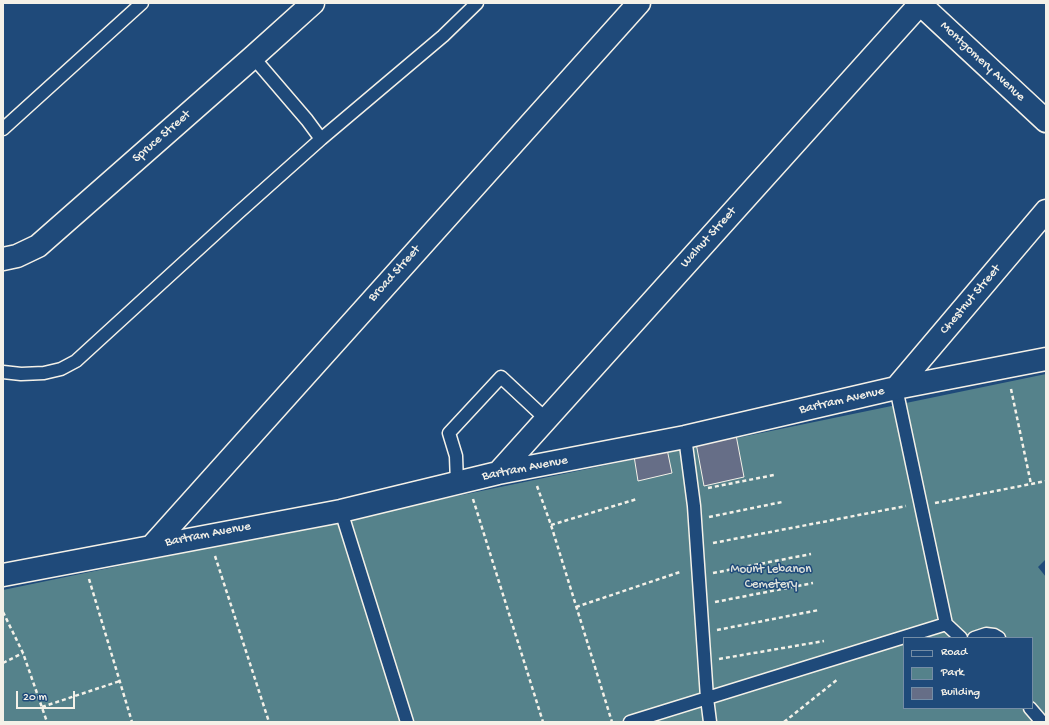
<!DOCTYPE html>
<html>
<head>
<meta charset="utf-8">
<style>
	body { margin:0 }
	#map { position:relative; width:1049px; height:725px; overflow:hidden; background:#1f4a7a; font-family:"Gochi Hand",sans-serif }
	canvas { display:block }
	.frame { position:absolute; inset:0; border:4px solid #f4f1e8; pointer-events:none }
	.legend { position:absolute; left:903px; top:637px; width:130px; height:72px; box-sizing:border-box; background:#1f4a7a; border:1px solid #748da6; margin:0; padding:5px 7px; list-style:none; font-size:12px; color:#f4f1e8 }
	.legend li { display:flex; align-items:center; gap:8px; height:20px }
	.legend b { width:20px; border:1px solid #748da6 }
	.scale { position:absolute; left:16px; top:691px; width:59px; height:18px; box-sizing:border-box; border:2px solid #f4f1e8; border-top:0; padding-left:5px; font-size:12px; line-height:14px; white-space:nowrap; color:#f4f1e8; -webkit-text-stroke:3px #1f4a7a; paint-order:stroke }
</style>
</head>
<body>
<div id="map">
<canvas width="1049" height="725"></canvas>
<div class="frame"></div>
<ul class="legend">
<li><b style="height:5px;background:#1f4a7a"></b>Road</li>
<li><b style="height:11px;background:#55828b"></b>Park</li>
<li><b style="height:11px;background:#666e87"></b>Building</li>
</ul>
<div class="scale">20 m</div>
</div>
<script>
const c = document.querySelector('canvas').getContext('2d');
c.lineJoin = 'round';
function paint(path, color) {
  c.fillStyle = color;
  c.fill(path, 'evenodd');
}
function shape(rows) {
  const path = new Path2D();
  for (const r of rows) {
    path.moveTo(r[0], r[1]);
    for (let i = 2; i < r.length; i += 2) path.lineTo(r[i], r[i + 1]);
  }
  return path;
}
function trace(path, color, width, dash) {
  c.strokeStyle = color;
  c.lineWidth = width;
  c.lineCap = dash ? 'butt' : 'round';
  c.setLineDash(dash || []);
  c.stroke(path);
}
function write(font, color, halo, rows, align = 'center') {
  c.font = font + ' "Gochi Hand",sans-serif';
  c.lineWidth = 3;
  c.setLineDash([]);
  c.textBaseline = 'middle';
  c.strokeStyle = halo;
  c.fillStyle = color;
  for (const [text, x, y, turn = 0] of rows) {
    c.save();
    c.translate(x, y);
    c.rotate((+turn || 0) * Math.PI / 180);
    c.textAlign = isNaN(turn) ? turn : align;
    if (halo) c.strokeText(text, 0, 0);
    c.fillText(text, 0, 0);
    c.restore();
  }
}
const green = shape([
	[1046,374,1046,559,1038,567,1046,577,1046,722,3,722,3,590],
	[904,638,1032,638,1032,708,904,708]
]);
const building = shape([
	[736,435,744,477,704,486,696,443,736,435],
	[667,449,672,473,638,481,634,456,667,449]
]);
const path = shape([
	[1011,389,1031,484],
	[537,486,551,525,612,722],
	[708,488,774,475],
	[473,499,543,722],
	[935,503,1046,481],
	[709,517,782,502],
	[551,525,637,499],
	[713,543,906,506],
	[215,556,269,722],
	[713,573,811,554],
	[89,579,132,722],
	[715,602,813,583],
	[576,607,680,572],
	[3,612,23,653,47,722],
	[717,630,819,610],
	[719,659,824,641],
	[3,663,23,653],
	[42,707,120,681],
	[784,722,838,679]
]);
const lane = shape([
	[253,57,307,120,321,139],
	[3,129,142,3],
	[3,372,21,374,44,373,61,369,76,361,238,213,321,139,443,36,477,3],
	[896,388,946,624,961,638],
	[685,437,694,506,707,698,710,722],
	[457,483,456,456,449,433,501,377,546,419],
	[341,511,407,722],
	[974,638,986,634,994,635,999,638],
	[1030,708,1042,722],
	[630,722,946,624]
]);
const street = shape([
	[919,3,1046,121],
	[3,259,17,256,38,246,253,57,313,3],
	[896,388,1046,211],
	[498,473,921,3],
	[152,546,639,3],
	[3,575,341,511,498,473,685,437,896,388,1046,359]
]);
const streetNames = [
	["Montgomery Avenue",982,62,43],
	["Spruce Street",162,137,-41],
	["Walnut Street",709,238,-48],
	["Broad Street",395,274,-48],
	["Chestnut Street",971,300,-50],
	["Bartram Avenue",842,401,-13],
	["Bartram Avenue",525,469,-11],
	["Bartram Avenue",208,535,-11]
];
const parkNames = [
	["Mount Lebanon",771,570],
	["Cemetery",771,585]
];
paint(green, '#55828b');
paint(building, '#666e87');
trace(building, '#f4f1e8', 1);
trace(lane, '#f4f1e8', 15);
trace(street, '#f4f1e8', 25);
trace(path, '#f4f1e8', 2.5, [4, 3]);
trace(lane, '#1f4a7a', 12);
trace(street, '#1f4a7a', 22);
write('13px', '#f4f1e8', '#1f4a7a', streetNames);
write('13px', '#dce0da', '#1f4a7a', parkNames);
</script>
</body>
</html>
